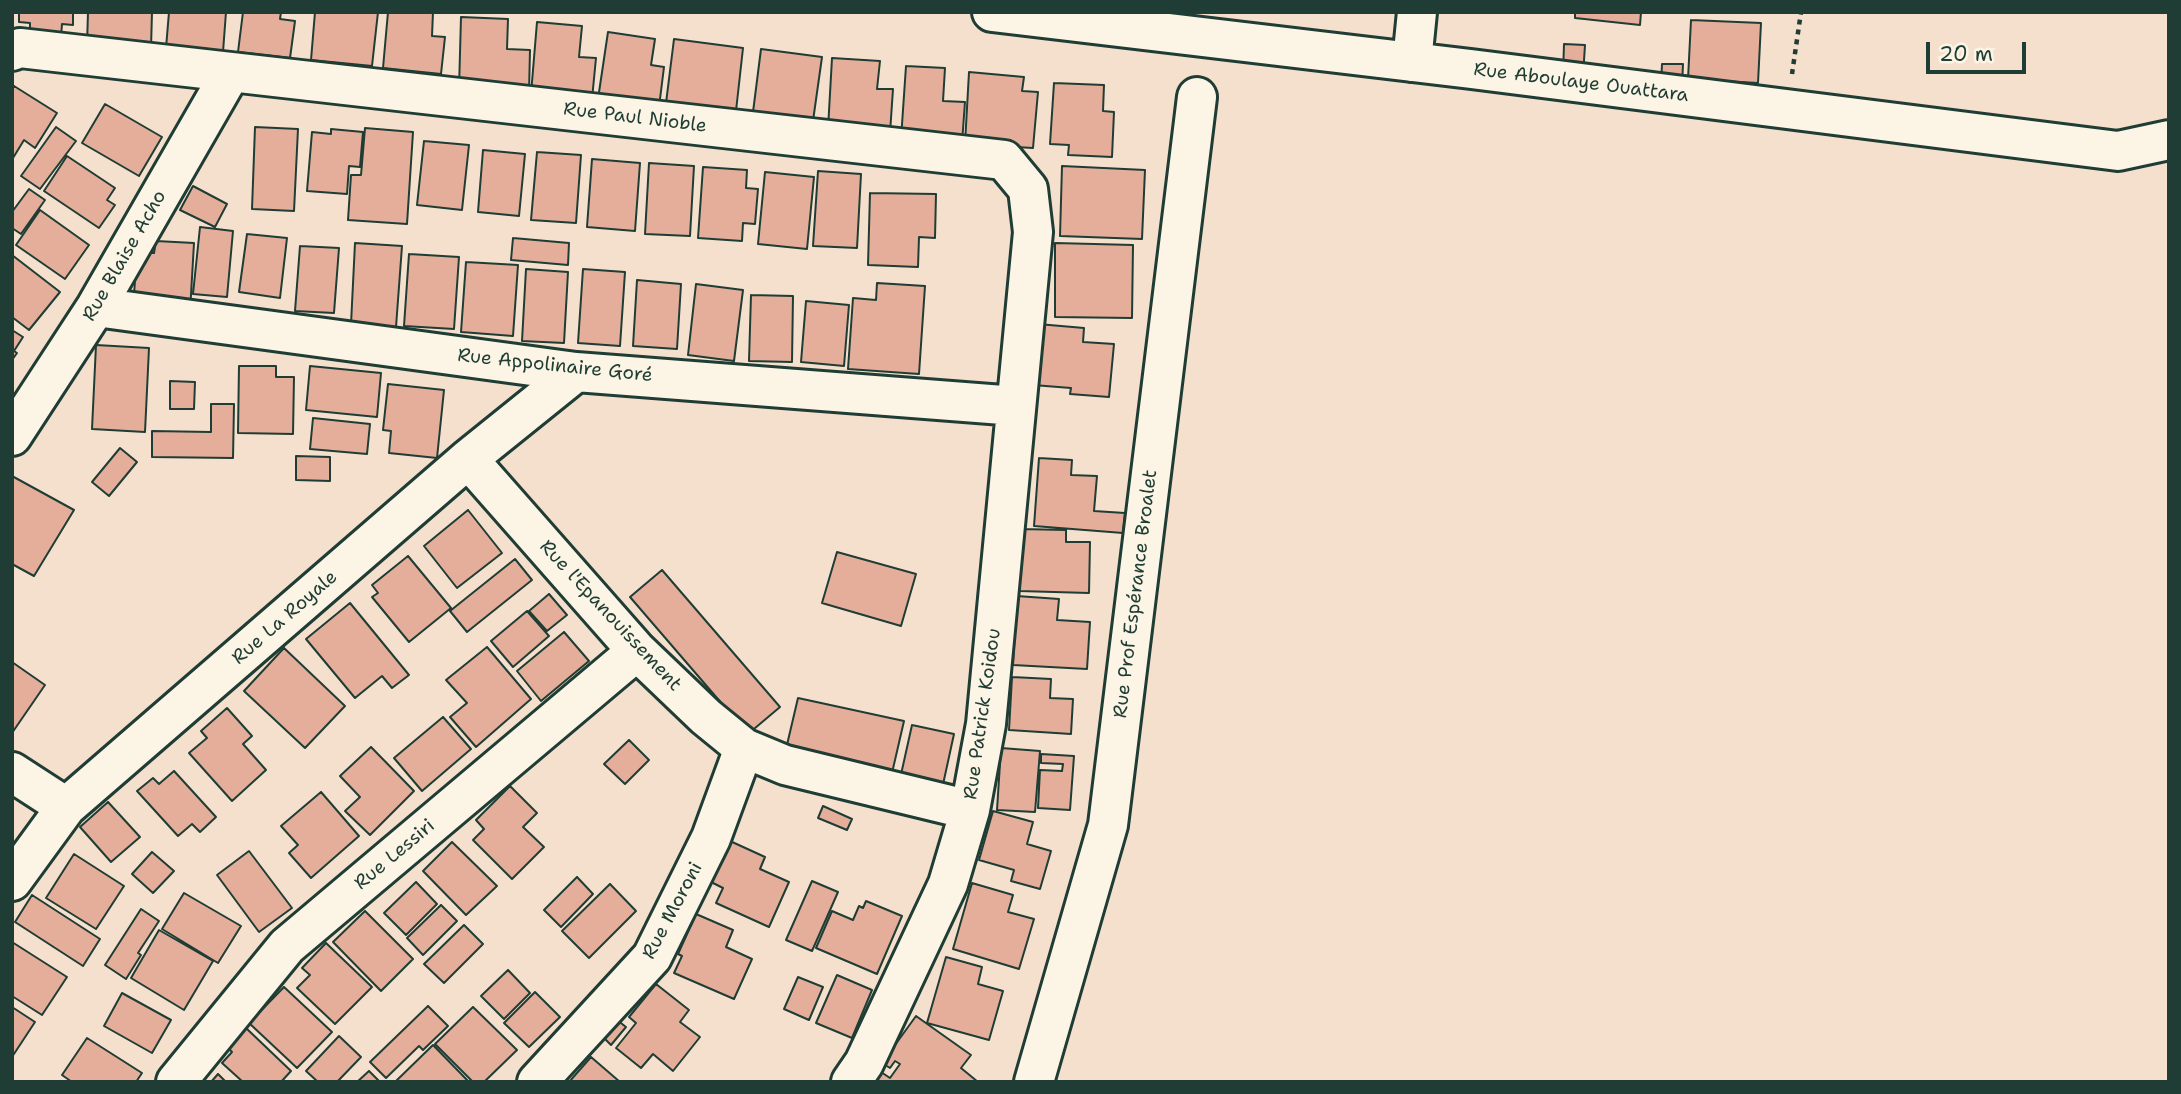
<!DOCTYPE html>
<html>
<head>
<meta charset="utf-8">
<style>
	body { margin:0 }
	#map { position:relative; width:2181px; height:1094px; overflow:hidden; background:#f5e0ce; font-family:"Shantell Sans",sans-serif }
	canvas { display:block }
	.frame { position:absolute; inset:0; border:14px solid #1f3d34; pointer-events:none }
	.scale { position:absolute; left:1926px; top:42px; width:100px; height:32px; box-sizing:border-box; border:4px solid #1f3d34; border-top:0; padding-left:9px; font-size:21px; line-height:24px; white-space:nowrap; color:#1f3d34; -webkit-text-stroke:5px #fcf5e5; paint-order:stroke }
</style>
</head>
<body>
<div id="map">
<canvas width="2181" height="1094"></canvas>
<div class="frame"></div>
<div class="scale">20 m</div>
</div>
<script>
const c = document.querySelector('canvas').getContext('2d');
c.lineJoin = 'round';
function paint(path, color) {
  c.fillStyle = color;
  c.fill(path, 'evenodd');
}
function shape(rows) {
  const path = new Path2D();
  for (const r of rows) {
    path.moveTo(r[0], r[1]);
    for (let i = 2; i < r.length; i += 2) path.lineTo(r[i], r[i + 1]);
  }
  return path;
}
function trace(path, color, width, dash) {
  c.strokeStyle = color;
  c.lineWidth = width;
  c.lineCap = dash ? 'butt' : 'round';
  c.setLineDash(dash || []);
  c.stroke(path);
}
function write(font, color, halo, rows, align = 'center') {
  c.font = font + ' "Shantell Sans",sans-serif';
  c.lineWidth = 6;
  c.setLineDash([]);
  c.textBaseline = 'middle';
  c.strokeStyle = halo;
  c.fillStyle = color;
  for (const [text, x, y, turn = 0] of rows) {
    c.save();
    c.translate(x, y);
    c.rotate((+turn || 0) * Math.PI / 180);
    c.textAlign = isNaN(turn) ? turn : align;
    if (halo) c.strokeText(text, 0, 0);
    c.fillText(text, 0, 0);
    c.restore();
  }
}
const building = shape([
	[19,12,73,12,73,25,62,24,61,37,30,35,30,23,19,22,19,12],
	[88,12,152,12,151,48,87,45,88,12],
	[169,12,226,12,223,52,166,48,169,12],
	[243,12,281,12,280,19,295,21,290,58,238,52,243,12],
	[315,12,378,12,372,66,311,60,315,12],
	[388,12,433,12,432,36,445,37,441,74,383,68,388,12],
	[1575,12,1641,12,1640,25,1575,18,1575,12],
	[461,17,508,19,507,49,530,50,529,92,459,89,461,17],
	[1691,20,1761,23,1758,83,1688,79,1691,20],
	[537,22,582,26,579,57,596,58,592,99,531,94,537,22],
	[608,32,655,39,651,65,664,67,659,107,598,99,608,32],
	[674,39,743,48,735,120,665,111,674,39],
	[1564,44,1585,45,1583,76,1563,75,1564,44],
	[761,49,822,57,812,128,752,120,761,49],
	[832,58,880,61,877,89,893,89,890,133,828,129,832,58],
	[1662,64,1683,64,1682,86,1661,85,1662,64],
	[906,66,945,68,943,101,965,102,962,143,901,139,906,66],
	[969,72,1024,77,1022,91,1038,92,1033,148,965,144,969,72],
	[1054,83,1104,85,1103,111,1114,112,1112,157,1068,155,1069,145,1050,144,1054,83],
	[14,86,57,113,35,148,24,140,13,158,12,90,14,86],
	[105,104,162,137,139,176,82,143,105,104],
	[56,127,76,141,40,189,21,176,56,127],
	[255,127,298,129,294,211,252,209,255,127],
	[365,128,413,132,407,224,348,220,351,175,361,175,365,128],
	[331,129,363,132,360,167,349,166,347,194,307,191,312,132,331,134,331,129],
	[424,141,469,145,462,210,417,205,424,141],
	[483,150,525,154,519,216,478,212,483,150],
	[537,152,581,155,576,223,531,220,537,152],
	[67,156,115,188,107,200,115,205,99,228,44,191,67,156],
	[592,159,640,163,635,231,587,227,592,159],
	[649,163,694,166,690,236,645,234,649,163],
	[1062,166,1145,170,1142,239,1060,236,1062,166],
	[703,167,747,170,746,188,758,189,755,224,743,223,742,241,698,238,703,167],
	[818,171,861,174,857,248,813,246,818,171],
	[765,172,814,177,807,249,758,244,765,172],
	[193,186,227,204,215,227,180,210,193,186],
	[29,189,45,200,21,234,12,228,12,212,29,189],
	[870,193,936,194,935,238,919,237,918,267,868,265,870,193],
	[40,210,89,245,65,279,16,245,40,210],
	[200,227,233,231,227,297,193,294,200,227],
	[247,234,287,238,280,298,239,292,247,234],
	[513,238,569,243,568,265,511,260,513,238],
	[156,241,194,243,190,312,133,309,137,252,154,253,156,241],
	[355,243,402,246,396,327,351,324,355,243],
	[1055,243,1133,245,1132,318,1055,317,1055,243],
	[300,246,339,248,334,313,295,311,300,246],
	[409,254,459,257,454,329,404,326,409,254],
	[12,255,60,292,29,330,12,317,12,255],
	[466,262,518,265,513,336,461,332,466,262],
	[526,269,568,272,564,343,522,341,526,269],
	[583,269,625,272,620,346,578,343,583,269],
	[637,280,681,284,677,349,633,346,637,280],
	[877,283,925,286,919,374,848,369,853,298,876,300,877,283],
	[696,284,743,290,734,361,688,355,696,284],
	[751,295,793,296,792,362,749,361,751,295],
	[806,301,849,305,844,366,801,362,806,301],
	[1038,324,1084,328,1083,342,1114,344,1109,397,1070,394,1071,388,1033,385,1038,324],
	[12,330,23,337,14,351,17,353,12,360,12,330],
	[96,345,149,348,145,432,92,429,96,345],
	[239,366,276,366,276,377,294,377,293,434,238,433,239,366],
	[310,366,381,373,377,417,306,410,310,366],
	[170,381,195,382,194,409,170,409,170,381],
	[388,384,444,390,437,458,389,453,391,431,383,430,388,384],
	[211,404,234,404,233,458,152,457,152,431,211,432,211,404],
	[313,418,370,424,367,454,310,449,313,418],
	[120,448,137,462,109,496,92,482,120,448],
	[296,456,330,457,330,481,296,480,296,456],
	[1039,458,1072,460,1071,475,1097,476,1094,511,1125,513,1123,533,1034,526,1039,458],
	[12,476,74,510,34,576,12,564,12,476],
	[468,510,502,553,457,588,424,546,468,510],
	[1021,529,1066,530,1066,542,1090,542,1089,593,1019,591,1021,529],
	[837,552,916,574,901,626,822,603,837,552],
	[408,556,451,608,409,642,372,597,378,593,372,585,408,556],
	[515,559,532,580,467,632,450,611,515,559],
	[662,570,780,707,748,734,630,597,662,570],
	[549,594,567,615,547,631,529,611,549,594],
	[1017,596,1059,599,1057,620,1090,622,1087,669,1013,665,1017,596],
	[350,603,409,675,392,688,382,676,355,698,306,639,350,603],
	[527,611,549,636,513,667,491,641,527,611],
	[564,632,589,661,541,701,517,671,564,632],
	[487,647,531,699,476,747,450,717,467,703,446,680,487,647],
	[284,648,345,706,305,748,244,691,284,648],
	[12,662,45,685,12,733,12,662],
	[1012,677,1051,679,1050,698,1073,699,1071,734,1009,730,1012,677],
	[798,698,904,721,892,773,786,749,798,698],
	[227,708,252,736,243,744,266,770,232,801,189,753,207,738,201,731,227,708],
	[443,717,471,749,422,791,394,758,443,717],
	[912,725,954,734,942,789,900,779,912,725],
	[629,740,649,760,625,784,604,764,629,740],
	[371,747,414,791,370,835,345,811,360,797,340,776,371,747],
	[1001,748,1040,751,1035,812,997,810,1001,748],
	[1041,754,1074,756,1070,810,1038,808,1040,770,1062,771,1063,764,1041,763,1041,754],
	[174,771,216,817,200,832,192,824,178,836,137,791,153,778,159,784,174,771],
	[510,786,537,813,523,827,544,847,512,879,473,840,484,829,476,820,510,786],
	[321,792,359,836,311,878,289,853,298,845,281,826,321,792],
	[108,802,140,837,111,862,80,827,108,802],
	[823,806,852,819,847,830,818,818,823,806],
	[993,811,1033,822,1027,844,1051,851,1040,889,1011,881,1014,870,979,860,993,811],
	[730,841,765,857,760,869,789,882,769,927,716,903,723,888,711,882,730,841],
	[452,842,497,886,466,915,423,871,452,842],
	[249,851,292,908,259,932,217,875,249,851],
	[152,852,174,871,153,893,132,874,152,852],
	[74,854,124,886,96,929,46,898,74,854],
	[577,877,593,894,561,927,544,910,577,877],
	[812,881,838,892,812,951,786,940,812,881],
	[416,882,437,904,406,935,384,913,416,882],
	[972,883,1013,895,1008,912,1034,919,1019,969,953,949,972,883],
	[610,884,636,911,589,958,562,931,610,884],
	[184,893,241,926,218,963,162,929,184,893],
	[32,895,100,939,83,966,15,922,32,895],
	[866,901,902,916,877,974,816,948,832,911,853,920,859,906,863,908,866,901],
	[441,905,457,921,423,955,407,938,441,905],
	[141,909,159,921,138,953,141,955,126,979,105,965,141,909],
	[365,911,413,959,381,991,333,942,365,911],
	[696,914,733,930,726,947,752,959,734,999,674,973,682,956,678,954,696,914],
	[464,925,483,944,444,983,424,964,464,925],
	[159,930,213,961,184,1010,131,978,159,930],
	[12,942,67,977,42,1015,12,996,12,942],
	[326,943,372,987,335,1024,297,988,310,975,302,968,326,943],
	[946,957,982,967,978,984,1003,991,989,1040,927,1023,946,957],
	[508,970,530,993,504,1019,481,996,508,970],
	[837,975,872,990,852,1038,816,1023,837,975],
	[798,977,823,987,809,1020,784,1009,798,977],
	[656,984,689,1010,680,1022,700,1037,673,1071,653,1054,641,1068,616,1048,636,1023,629,1017,656,984],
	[284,987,332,1032,297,1068,249,1023,284,987],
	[535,992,560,1017,529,1047,504,1023,535,992],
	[122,993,171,1020,152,1053,104,1026,122,993],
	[428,1006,448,1026,423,1050,419,1046,386,1078,370,1062,428,1006],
	[12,1007,35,1022,12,1057,12,1007],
	[473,1007,517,1050,484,1082,473,1082,435,1044,473,1007],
	[916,1016,971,1055,961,1068,978,1082,874,1082,881,1072,890,1078,900,1064,895,1061,890,1068,882,1063,916,1016],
	[617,1020,626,1027,611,1045,603,1037,617,1020],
	[246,1028,291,1071,281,1082,243,1082,222,1063,232,1052,227,1047,246,1028],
	[339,1036,361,1057,337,1082,318,1082,306,1071,339,1036],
	[87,1038,142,1073,136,1082,72,1082,62,1075,87,1038],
	[433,1045,469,1082,395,1082,433,1045],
	[591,1057,620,1082,569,1082,591,1057],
	[369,1071,380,1082,357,1082,369,1071],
	[218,1074,226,1082,211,1082,218,1074]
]);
const path = shape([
	[1792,74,1801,12]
]);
const minor = shape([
	[992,12,1471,69,2118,151,2169,140],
	[12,51,20,48,1004,160,1028,189,1033,232,986,724,970,810,948,884,864,1063,851,1082],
	[1412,62,1417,12],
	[96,307,576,372,1016,406],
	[12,436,96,307,231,72],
	[468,459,637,651,706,717,744,748,785,765,970,810],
	[12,772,66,807],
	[12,881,66,807,468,459,576,372],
	[176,1082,287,946,637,651],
	[537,1082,652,957,711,838,744,748],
	[1034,1082,1108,825,1197,97]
]);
const streetNames = [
	["Rue Aboulaye Ouattara",1581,83,7],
	["Rue Paul Nioble",635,118,7],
	["Rue Blaise Acho",125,256,-60],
	["Rue Appolinaire Goré",555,366,6],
	["Rue Prof Espérance Broalet",1136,594,-83],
	["Rue l'Epanouissement",610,616,47],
	["Rue La Royale",285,618,-41],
	["Rue Patrick Koidou",983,714,-82],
	["Rue Lessiri",395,855,-40],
	["Rue Moroni",673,911,-62]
];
paint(building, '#e5ae9a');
trace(building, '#1f3d34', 2);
trace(minor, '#1f3d34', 44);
trace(path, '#1f3d34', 4.5, [5, 5]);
trace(minor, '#fcf5e5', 38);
write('19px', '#1f3d34', '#fcf5e5', streetNames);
</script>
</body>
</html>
